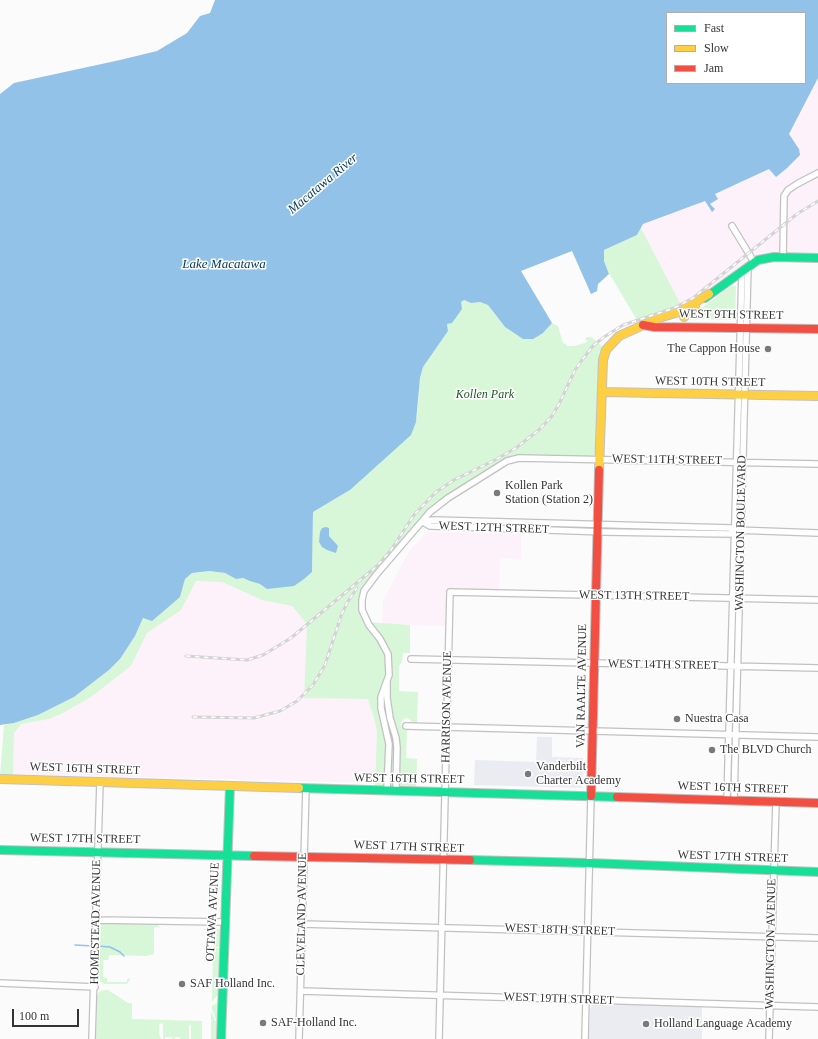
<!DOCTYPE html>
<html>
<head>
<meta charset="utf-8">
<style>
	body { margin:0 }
	#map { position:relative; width:818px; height:1039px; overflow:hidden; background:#fbfbfc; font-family:Georgia,serif }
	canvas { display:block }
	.legend { position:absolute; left:666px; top:12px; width:140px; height:72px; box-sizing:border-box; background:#fff; border:1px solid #aeaeae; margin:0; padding:5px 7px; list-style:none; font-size:12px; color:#343435 }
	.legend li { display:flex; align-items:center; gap:8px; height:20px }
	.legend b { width:20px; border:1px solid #aeaeae }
	.scale { position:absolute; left:12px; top:1009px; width:67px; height:18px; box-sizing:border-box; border:2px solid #343435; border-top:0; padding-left:5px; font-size:12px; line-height:14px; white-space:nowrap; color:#343435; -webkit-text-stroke:3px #fff; paint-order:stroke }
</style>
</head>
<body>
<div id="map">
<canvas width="818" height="1039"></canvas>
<ul class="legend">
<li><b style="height:5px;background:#16e098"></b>Fast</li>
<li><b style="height:5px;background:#ffcf43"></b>Slow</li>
<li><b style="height:5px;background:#f24e42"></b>Jam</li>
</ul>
<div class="scale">100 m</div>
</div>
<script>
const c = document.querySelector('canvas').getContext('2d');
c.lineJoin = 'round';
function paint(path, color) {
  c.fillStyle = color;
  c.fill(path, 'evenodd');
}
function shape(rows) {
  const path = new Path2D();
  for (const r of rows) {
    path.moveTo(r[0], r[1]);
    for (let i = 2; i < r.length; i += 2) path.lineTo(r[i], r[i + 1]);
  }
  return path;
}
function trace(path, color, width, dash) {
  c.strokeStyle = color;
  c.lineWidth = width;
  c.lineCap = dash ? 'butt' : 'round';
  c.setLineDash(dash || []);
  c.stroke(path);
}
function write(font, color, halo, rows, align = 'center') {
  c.font = font + ' Georgia,serif';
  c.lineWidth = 3;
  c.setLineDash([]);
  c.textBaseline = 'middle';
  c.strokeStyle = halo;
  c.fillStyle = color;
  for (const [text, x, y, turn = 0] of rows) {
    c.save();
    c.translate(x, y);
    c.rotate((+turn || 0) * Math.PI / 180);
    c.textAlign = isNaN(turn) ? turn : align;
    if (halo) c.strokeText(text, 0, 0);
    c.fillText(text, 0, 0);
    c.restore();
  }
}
const industrial = shape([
	[818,78,818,254,773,252,759,253,743,267,701,297,682,307,641,228,643,224,705,201,712,212,710,204,715,194,769,169,799,149,789,134],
	[428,532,521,534,521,559,500,558,499,590,448,588,447,626,382,624,383,601,409,551],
	[196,581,222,582,262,600,292,606,307,624,304,698,368,699,375,722,377,732,375,783,13,774,14,733,17,729,21,724,26,723,49,719,61,714,91,697,116,678,131,666,147,633]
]);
const built = shape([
	[537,737,552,737,552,757,583,758,582,788,474,785,475,760,536,762],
	[595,1002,702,1006,702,1039,589,1039,590,1010,592,1004]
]);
const green = shape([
	[641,228,682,307,656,318,638,322,609,273,604,261,604,250,637,235],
	[731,286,736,286,735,320,692,319,691,316],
	[463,300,471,303,480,302,488,305,505,327,523,339,543,333,552,323,558,326,563,343,566,344,567,346,574,346,585,343,588,341,585,339,587,337,591,337,601,345,603,349,598,370,595,452,594,455,591,456,513,455,441,500,422,519,365,585,360,596,359,605,360,615,366,622,410,625,410,653,403,653,402,662,399,666,399,691,418,692,417,723,413,723,408,718,403,719,401,723,402,727,407,730,406,758,417,759,416,787,375,786,377,732,375,722,368,699,304,698,307,624,292,606,262,600,222,582,196,581,181,610,147,633,131,666,91,697,61,714,49,719,21,724,14,733,13,776,0,776,4,725,14,723,38,715,74,697,109,670,120,659,135,636,143,618,180,597,185,579,192,573,209,571,225,573,236,579,243,578,260,584,312,572,313,512,349,491,417,418,420,378,423,367,448,331,447,324],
	[99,922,155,923,159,926,160,927,155,927,154,929,154,954,146,956,109,955,108,960,103,960,103,977,107,978,107,982,127,982,127,979,131,978,127,984,104,984,98,979],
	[204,929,220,929,220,947,213,947,213,938,212,937,211,931,204,930],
	[213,948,220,948,219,993,212,1002],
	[104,990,108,990,128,1003,132,1003,132,1019,202,1021,202,1039,191,1039,191,1025,189,1025,189,1039,180,1039,180,1037,175,1037,175,1039,172,1039,172,1037,165,1037,165,1039,163,1039,163,1023,159,1024,159,1034,161,1039,96,1039,97,996,99,992],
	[217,1003,218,1005,218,1020,216,1020,212,1009,212,1006],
	[211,1011,215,1021,218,1021,217,1039,211,1039]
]);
const water = shape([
	[215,0,818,0,818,78,789,134,799,149,800,155,786,169,776,177,769,169,715,194,718,199,710,204,715,209,712,212,705,201,643,224,637,235,604,250,604,261,609,274,598,284,597,291,591,294,572,251,521,271,552,323,543,333,533,339,523,339,505,327,488,305,480,302,471,303,464,300,461,302,462,309,452,323,447,324,448,331,423,367,420,378,416,422,411,435,350,490,313,512,312,572,304,579,294,586,267,589,260,584,250,581,243,578,236,579,225,573,209,571,192,573,185,579,180,597,152,621,143,618,135,636,120,659,109,670,74,697,38,715,14,723,0,725,0,94,14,83,120,60,157,51,187,33,200,16,210,13],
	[667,13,805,13,805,83,667,83],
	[326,527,329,528,329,536,338,546,336,553,327,550,322,547,319,542,320,532,322,528]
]);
const stream = shape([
	[75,945,93,946],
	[97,946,110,947,120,952,124,956]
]);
const street = shape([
	[732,226,754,262],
	[783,257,784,196,788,190,797,184,818,173],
	[423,522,433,520,731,528,735,530,818,533],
	[423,522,430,526,605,532,730,534,735,530],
	[411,659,818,668],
	[387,682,387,698,390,718,396,738,397,748,396,790],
	[406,726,818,737],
	[387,790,389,744,381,708,381,697,389,675,388,654,380,639,369,625,362,610,362,600,364,591,376,575,430,512,448,498,507,461,519,458,818,464],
	[727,800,742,271],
	[734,800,748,266],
	[97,920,224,922],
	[302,924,818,938],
	[0,983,95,987],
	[301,991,818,1007],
	[92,1039,100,782],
	[299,1039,306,788],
	[439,1039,450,592,818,600],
	[585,1039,591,796],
	[769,1039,776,801]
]);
const fast = shape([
	[705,298,758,260,774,257,818,258],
	[299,788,617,797],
	[0,850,254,856],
	[470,860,589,863,818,872],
	[221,1039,230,786]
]);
const slow = shape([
	[684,317,695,307],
	[602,392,818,396],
	[599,470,603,360,606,350,619,336,659,318,679,312,709,294],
	[0,779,299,788]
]);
const jam = shape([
	[643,325,654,327,818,329],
	[591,796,599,470],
	[617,797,818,803],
	[254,856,470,860]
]);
const rail = shape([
	[186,656,247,660,263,655,291,638,377,566,391,550,414,515,436,492,454,480,495,460,516,448,540,429,552,416,559,404,575,370,582,360,593,346,604,337,623,325,674,308,693,298,797,214,818,201],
	[193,717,254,718,280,711,297,701,313,685,325,665,341,616,347,603,357,588]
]);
const markers = [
	[768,349,4,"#7a7a7b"],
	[497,493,4,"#7a7a7b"],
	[677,719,4,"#7a7a7b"],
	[712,750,4,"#7a7a7b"],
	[528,774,4,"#7a7a7b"],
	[182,984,4,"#7a7a7b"],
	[263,1023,4,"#7a7a7b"],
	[646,1024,4,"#7a7a7b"]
];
const streetNames = [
	["WEST 9TH STREET",731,315,1],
	["WEST 10TH STREET",710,382,1],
	["WEST 11TH STREET",667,460,1],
	["WEST 12TH STREET",494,528,2],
	["WASHINGTON BOULEVARD",741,533,-89],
	["WEST 13TH STREET",634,596,1],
	["WEST 14TH STREET",663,665,1],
	["VAN RAALTE AVENUE",582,686,-89],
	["HARRISON AVENUE",447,707,-89],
	["WEST 16TH STREET",85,769,2],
	["WEST 16TH STREET",409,779,1],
	["WEST 16TH STREET",733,788,2],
	["WEST 17TH STREET",85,839,1],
	["WEST 17TH STREET",409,847,2],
	["WEST 17TH STREET",733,857,2],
	["OTTAWA AVENUE",213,912,-87],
	["CLEVELAND AVENUE",302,914,-89],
	["HOMESTEAD AVENUE",96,922,-89],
	["WEST 18TH STREET",560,930,2],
	["WASHINGTON AVENUE",771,944,-89],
	["WEST 19TH STREET",559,999,2]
];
const poiNames = [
	["The Cappon House",760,349,"right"],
	["Kollen Park",505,486],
	["Station (Station 2)",505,500],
	["Nuestra Casa",685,719],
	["The BLVD Church",720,750],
	["Vanderbilt",536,767],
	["Charter Academy",536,781],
	["SAF Holland Inc.",190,984],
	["SAF-Holland Inc.",271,1023],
	["Holland Language Academy",654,1024]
];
const parkNames = [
	["Kollen Park",485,395]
];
const waterNames = [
	["Macatawa River",323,184,-40],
	["Lake Macatawa",224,265]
];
paint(industrial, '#fdf1fa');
paint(built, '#ebecf2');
paint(green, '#d8f6d8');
paint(water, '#93c2e8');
trace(stream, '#93c2e8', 1.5);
trace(street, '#c1c1c2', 8);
trace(fast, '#c1c1c2', 10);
trace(slow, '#c1c1c2', 10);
trace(jam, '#c1c1c2', 10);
trace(street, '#fefeff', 5.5);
trace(fast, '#16e098', 8);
trace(slow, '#ffcf43', 8);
trace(jam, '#f24e42', 8);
trace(rail, '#d3d3d4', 3);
trace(rail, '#fff', 1.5, [4.5]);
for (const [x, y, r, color] of markers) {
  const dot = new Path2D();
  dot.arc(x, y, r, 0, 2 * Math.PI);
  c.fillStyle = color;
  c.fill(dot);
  trace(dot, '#fff', 1.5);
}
write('12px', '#343435', '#fff', streetNames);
write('12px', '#343435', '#fff', poiNames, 'left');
write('italic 12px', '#1a5720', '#fff', parkNames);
write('italic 13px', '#083d60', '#fff', waterNames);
</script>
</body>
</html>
